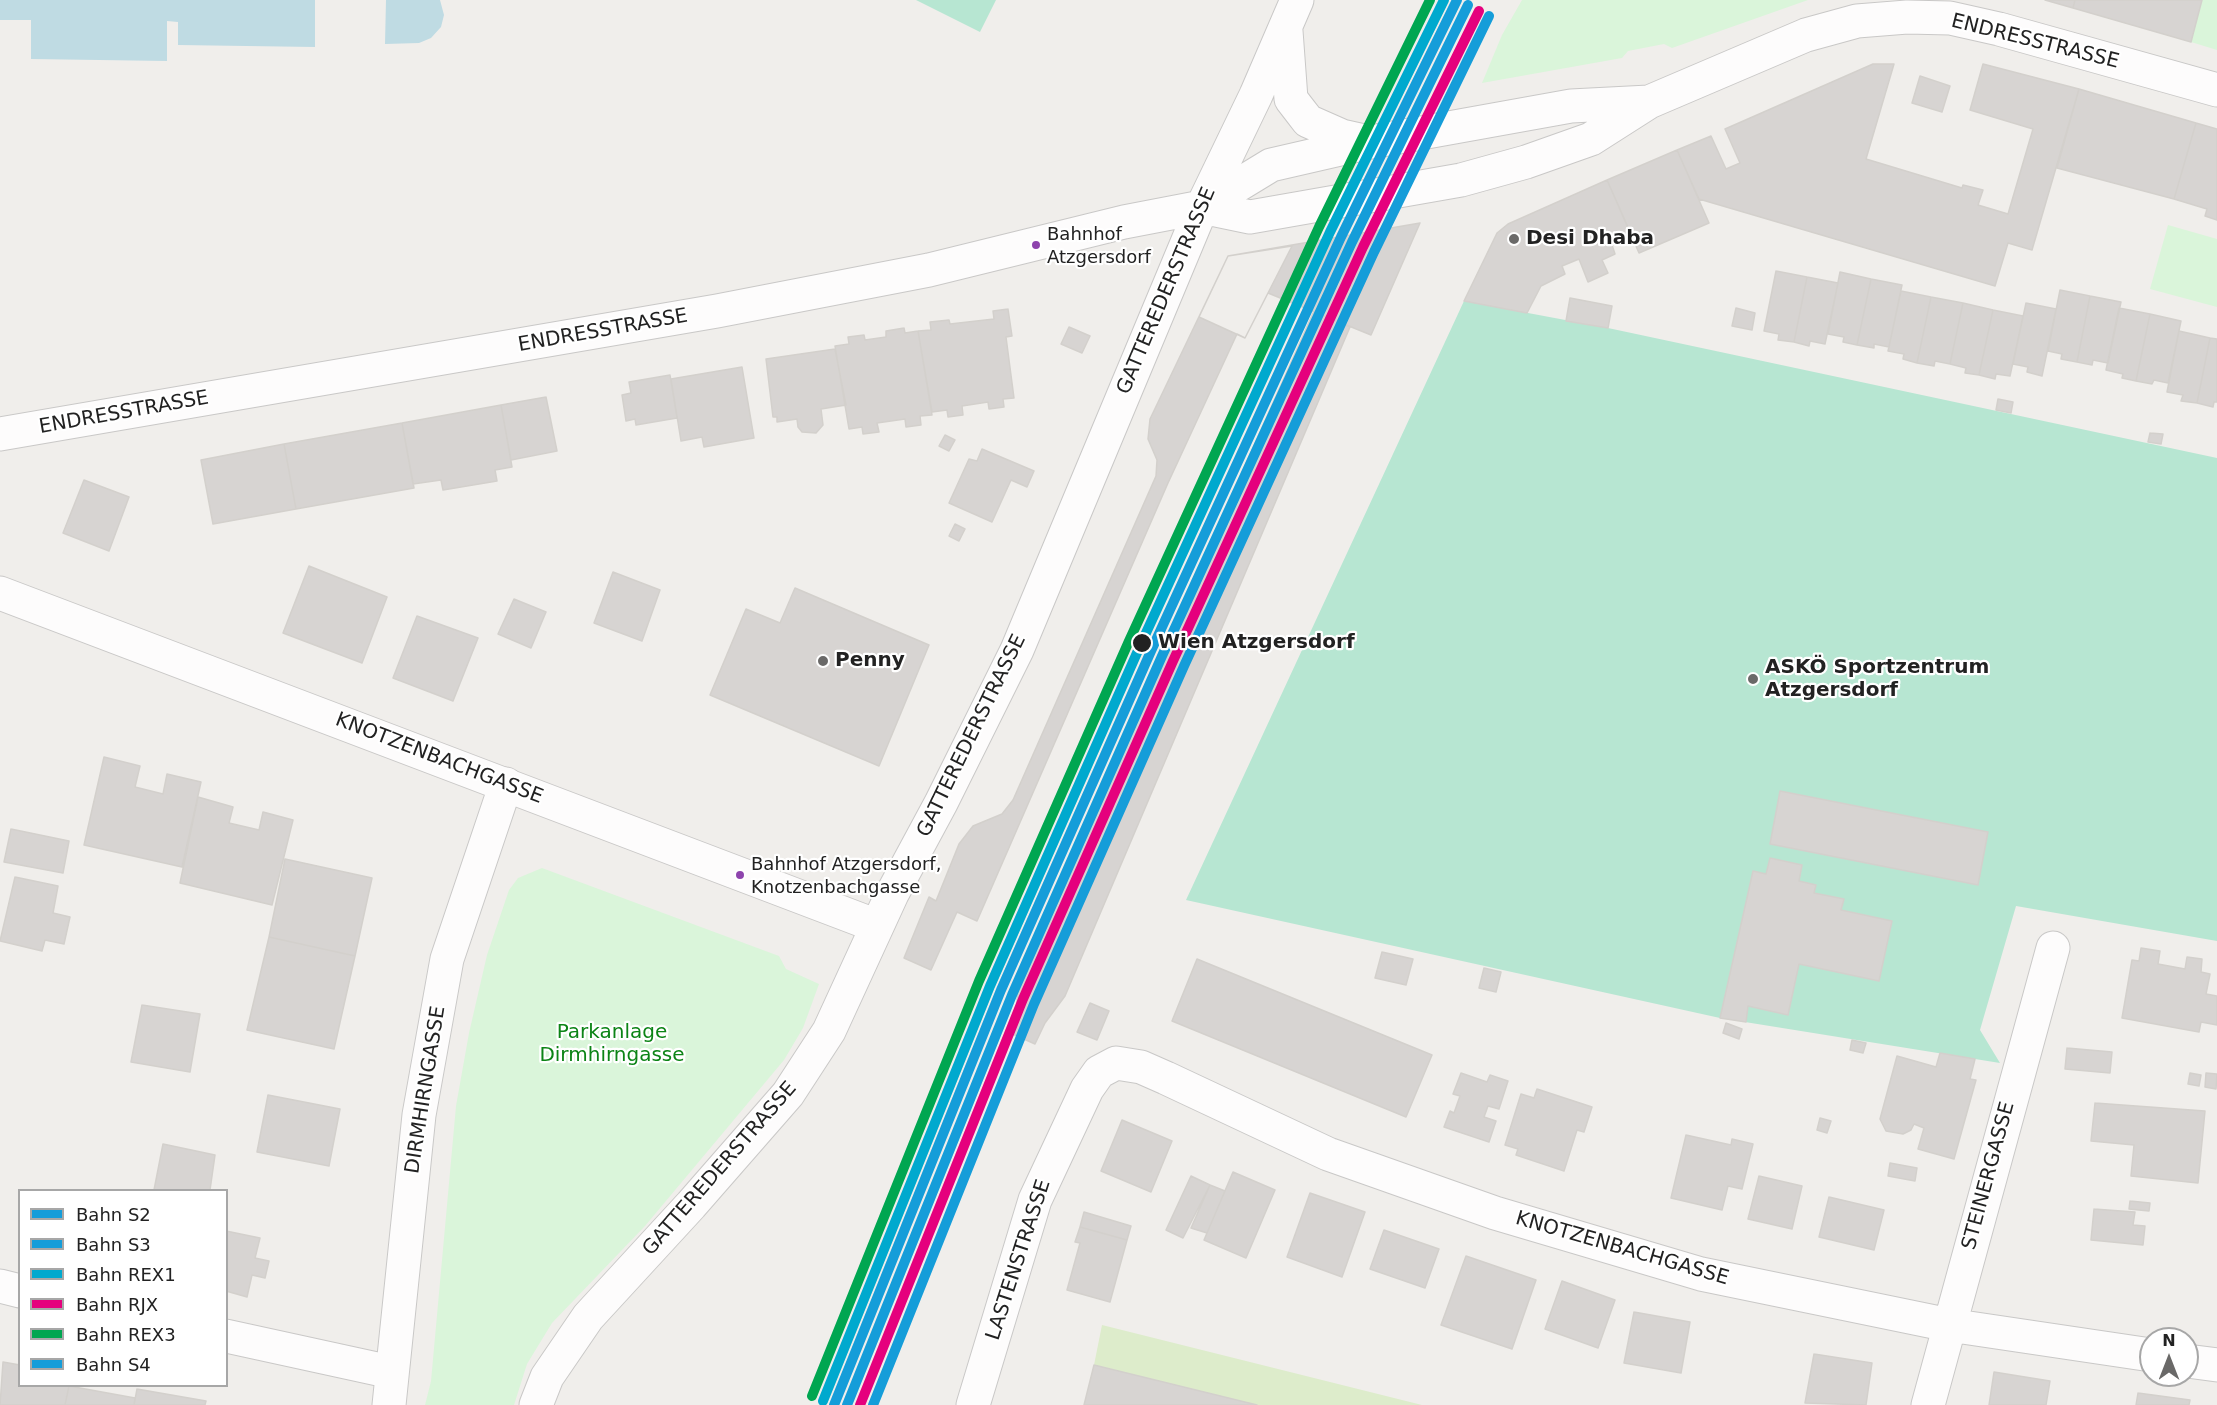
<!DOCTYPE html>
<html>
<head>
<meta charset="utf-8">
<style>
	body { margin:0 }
	#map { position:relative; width:2217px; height:1405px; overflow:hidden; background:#f0eeeb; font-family:"DejaVu Sans",sans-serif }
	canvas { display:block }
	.legend { position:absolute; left:18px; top:1189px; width:210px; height:198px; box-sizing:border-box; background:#fff; border:2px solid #a7a7a7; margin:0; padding:8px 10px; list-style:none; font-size:18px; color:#222 }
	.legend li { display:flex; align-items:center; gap:12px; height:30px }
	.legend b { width:30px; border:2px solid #a7a7a7 }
	.north { position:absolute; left:2139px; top:1327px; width:60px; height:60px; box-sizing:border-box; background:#fff; border:2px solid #a7a7a7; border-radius:50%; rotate:0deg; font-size:16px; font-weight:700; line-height:24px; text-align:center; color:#222 }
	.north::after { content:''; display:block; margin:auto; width:21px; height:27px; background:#6a6968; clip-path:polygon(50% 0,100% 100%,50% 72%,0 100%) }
</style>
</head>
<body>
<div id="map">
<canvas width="2217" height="1405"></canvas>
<ul class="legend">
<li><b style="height:8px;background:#159dd9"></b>Bahn S2</li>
<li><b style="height:8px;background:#159dd9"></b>Bahn S3</li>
<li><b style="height:8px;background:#00a9ce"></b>Bahn REX1</li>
<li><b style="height:8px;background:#e5007d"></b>Bahn RJX</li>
<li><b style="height:8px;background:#00a651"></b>Bahn REX3</li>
<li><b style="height:8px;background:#159dd9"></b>Bahn S4</li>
</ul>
<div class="north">N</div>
</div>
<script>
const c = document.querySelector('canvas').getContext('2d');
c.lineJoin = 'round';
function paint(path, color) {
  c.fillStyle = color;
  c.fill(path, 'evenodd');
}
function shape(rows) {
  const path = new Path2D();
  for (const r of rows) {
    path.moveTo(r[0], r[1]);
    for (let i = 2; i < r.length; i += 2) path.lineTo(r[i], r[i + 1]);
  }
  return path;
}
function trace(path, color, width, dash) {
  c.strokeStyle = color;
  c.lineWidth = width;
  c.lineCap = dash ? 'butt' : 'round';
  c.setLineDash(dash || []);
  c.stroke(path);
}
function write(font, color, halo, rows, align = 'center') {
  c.font = font + ' "DejaVu Sans",sans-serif';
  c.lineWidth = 4.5;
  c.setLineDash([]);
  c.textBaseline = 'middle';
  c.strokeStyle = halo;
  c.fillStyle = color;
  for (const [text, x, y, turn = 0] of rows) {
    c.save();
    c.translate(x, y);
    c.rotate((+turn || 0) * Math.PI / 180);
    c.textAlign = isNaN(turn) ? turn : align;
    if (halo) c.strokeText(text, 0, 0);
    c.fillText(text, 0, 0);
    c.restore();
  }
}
const grass = shape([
	[1102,1325,1422,1405,1257,1405,1094,1365]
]);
const park = shape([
	[1522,0,1808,0,1672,48,1664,44,1628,51,1622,58,1482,83,1502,35],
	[2202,0,2217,0,2217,50,2191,42],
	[2168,225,2217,239,2217,307,2150,289],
	[542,868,779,956,786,969,819,984,803,1028,784,1060,645,1226,552,1323,527,1364,514,1405,425,1405,431,1381,456,1106,469,1033,487,955,509,890,518,878]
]);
const pitch = shape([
	[916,0,996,0,980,32],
	[1464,301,1608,328,2217,458,2217,941,2016,906,1980,1030,2000,1063,1720,1018,1186,900]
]);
const water = shape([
	[0,0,315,0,315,47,178,45,178,22,167,21,167,61,31,59,31,20,0,20],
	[386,0,440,0,444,15,441,27,431,38,419,43,385,44]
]);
const building = shape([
	[2045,0,2075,0,2073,8,2045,0],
	[2075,0,2202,0,2191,42,2073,8,2075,0],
	[1873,64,1894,64,1866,159,1962,188,1963,185,1983,190,1978,205,2008,214,2033,129,1970,110,1983,64,2079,89,2032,250,2008,243,1995,286,1699,199,1677,150,1711,136,1726,169,1740,163,1725,129,1873,64],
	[1920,76,1950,86,1942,112,1912,103,1920,76],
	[2079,89,2196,123,2174,199,2057,168,2079,89],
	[2196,123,2217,129,2217,220,2205,216,2207,209,2174,199,2196,123],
	[1677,150,1709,223,1639,253,1607,180,1677,150],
	[1607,180,1632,236,1612,245,1615,254,1602,260,1608,273,1588,282,1579,259,1562,266,1565,274,1541,286,1527,313,1464,301,1497,233,1508,224,1607,180],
	[1420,223,1371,335,1268,293,1245,338,1199,317,1228,256,1420,223],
	[1292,246,1245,338,1237,334,1168,483,977,921,957,912,931,970,904,958,929,897,936,901,959,844,973,826,1002,814,1013,800,1156,476,1157,460,1148,439,1150,419,1228,256,1292,246],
	[1776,271,1807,277,1794,342,1778,340,1779,334,1764,331,1776,271],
	[1840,272,1871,279,1857,345,1843,342,1844,337,1828,334,1840,272],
	[1807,277,1838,283,1825,344,1810,341,1809,346,1794,342,1807,277],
	[1871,279,1902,285,1889,347,1874,344,1874,348,1857,345,1871,279],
	[2060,290,2090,296,2077,362,2061,359,2062,354,2048,351,2060,290],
	[1901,291,1931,297,1917,363,1903,359,1904,354,1888,351,1901,291],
	[2090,296,2121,302,2108,363,2093,360,2092,365,2077,362,2090,296],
	[1931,297,1963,303,1950,364,1935,361,1934,366,1917,363,1931,297],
	[1570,298,1612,306,1608,328,1566,321,1570,298],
	[1963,303,1993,310,1979,375,1965,373,1966,368,1950,364,1963,303],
	[2026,303,2056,309,2042,376,2027,372,2028,367,2013,364,2026,303],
	[1736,308,1755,313,1752,330,1732,326,1736,308],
	[2119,308,2150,314,2136,381,2122,378,2123,374,2106,370,2119,308],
	[1008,309,1012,336,1006,337,1014,398,1003,399,1004,407,989,409,988,402,962,406,963,415,948,417,947,410,932,412,918,331,931,330,930,322,949,320,950,324,994,319,993,311,1008,309],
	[1993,310,2023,316,2010,376,1996,374,1995,379,1979,375,1993,310],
	[1314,311,1350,327,1065,996,1045,1023,1035,1044,1008,1032,1016,1014,1019,972,1314,311],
	[2150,314,2181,321,2168,383,2154,380,2152,384,2136,381,2150,314],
	[1069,327,1090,336,1082,353,1061,344,1069,327],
	[904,328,905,333,918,331,932,415,920,416,921,425,906,427,905,419,877,423,879,432,863,434,862,427,849,429,835,346,849,344,848,337,864,335,865,340,886,337,886,331,904,328],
	[2179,331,2210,338,2197,403,2181,401,2183,395,2167,392,2179,331],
	[2210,338,2217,339,2217,402,2214,402,2213,407,2197,403,2210,338],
	[835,349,846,405,821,409,823,425,816,433,802,432,798,427,797,419,777,422,777,417,773,417,766,359,835,349],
	[742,367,754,438,704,447,702,437,681,441,671,379,742,367],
	[670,375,677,418,636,425,635,419,626,421,622,395,631,393,629,382,670,375],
	[546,397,557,451,511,460,501,405,546,397],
	[1998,399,2013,402,2011,413,1996,410,1998,399],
	[501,405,512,467,495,470,497,481,443,490,441,480,413,484,402,423,501,405],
	[402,423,414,488,296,509,284,444,402,423],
	[2150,433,2163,434,2161,444,2148,442,2150,433],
	[945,435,955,440,949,451,939,446,945,435],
	[284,444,296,509,213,524,201,460,284,444],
	[982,449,1034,471,1027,487,1011,480,992,522,949,503,969,459,977,461,982,449],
	[84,480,129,497,109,551,63,533,84,480],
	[955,524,965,529,959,541,949,536,955,524],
	[309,566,387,597,362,663,283,633,309,566],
	[613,572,660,590,642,641,594,623,613,572],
	[795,588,929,645,879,766,710,695,746,609,780,623,795,588],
	[514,599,546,612,531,648,498,634,514,599],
	[417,616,478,638,453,701,393,678,417,616],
	[104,757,140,766,135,787,163,794,167,774,201,782,182,867,84,845,104,757],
	[1780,791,1988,832,1978,885,1770,844,1780,791],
	[198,797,233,807,229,823,259,830,263,812,293,820,272,905,180,883,198,797],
	[11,829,69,841,63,873,4,862,11,829],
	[1770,858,1802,865,1799,881,1816,885,1814,893,1844,899,1841,910,1892,921,1879,981,1799,964,1788,1015,1748,1006,1746,1022,1720,1018,1753,871,1766,874,1770,858],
	[285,859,372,878,355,956,269,937,285,859],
	[15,877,58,886,53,913,70,917,64,944,45,940,42,951,0,941,15,877],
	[269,937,355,956,334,1049,247,1030,269,937],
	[2141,948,2160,951,2158,964,2185,969,2187,957,2202,959,2201,972,2210,974,2206,994,2217,996,2217,1025,2201,1022,2199,1032,2122,1018,2132,960,2139,961,2141,948],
	[1382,952,1413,959,1406,985,1375,978,1382,952],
	[1197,959,1432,1055,1406,1117,1172,1021,1197,959],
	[1484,968,1501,972,1496,992,1479,988,1484,968],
	[1090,1003,1109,1011,1097,1040,1077,1032,1090,1003],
	[142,1005,200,1014,190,1072,131,1062,142,1005],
	[1726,1023,1742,1029,1739,1039,1723,1033,1726,1023],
	[1852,1040,1866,1043,1863,1053,1850,1050,1852,1040],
	[2067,1048,2112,1052,2110,1073,2065,1069,2067,1048],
	[1940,1053,1975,1059,1970,1079,1976,1080,1954,1159,1918,1149,1924,1128,1914,1124,1911,1130,1903,1134,1886,1131,1880,1119,1897,1056,1936,1067,1940,1053],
	[1461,1073,1487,1082,1490,1075,1508,1081,1499,1109,1488,1106,1484,1117,1496,1121,1489,1142,1444,1127,1450,1111,1454,1113,1460,1096,1453,1094,1461,1073],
	[2190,1073,2201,1075,2199,1086,2188,1084,2190,1073],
	[2206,1073,2217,1074,2216,1089,2205,1087,2206,1073],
	[1537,1089,1592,1107,1584,1132,1577,1130,1564,1171,1516,1155,1518,1149,1505,1145,1521,1094,1534,1098,1537,1089],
	[268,1095,340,1109,329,1166,257,1152,268,1095],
	[2095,1103,2205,1111,2198,1183,2131,1176,2134,1145,2091,1141,2095,1103],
	[1820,1118,1831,1121,1827,1133,1817,1130,1820,1118],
	[1122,1120,1172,1141,1151,1192,1101,1171,1122,1120],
	[1686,1135,1731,1145,1732,1139,1753,1144,1742,1189,1728,1186,1722,1210,1671,1198,1686,1135],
	[163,1144,215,1155,210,1190,154,1190,163,1144],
	[1890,1163,1917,1168,1915,1181,1888,1176,1890,1163],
	[1233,1172,1275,1190,1246,1258,1204,1240,1233,1172],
	[1191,1176,1210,1185,1183,1238,1166,1230,1191,1176],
	[1759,1176,1802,1186,1792,1229,1748,1219,1759,1176],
	[1210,1185,1225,1191,1207,1233,1191,1228,1210,1185],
	[1310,1193,1365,1212,1342,1277,1287,1257,1310,1193],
	[1829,1197,1884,1210,1874,1250,1819,1237,1829,1197],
	[2130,1201,2150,1203,2149,1211,2129,1209,2130,1201],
	[2094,1209,2135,1212,2133,1225,2145,1226,2143,1245,2091,1240,2094,1209],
	[1084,1212,1131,1226,1127,1240,1080,1227,1084,1212],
	[1080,1227,1127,1240,1110,1302,1067,1290,1080,1243,1075,1242,1080,1227],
	[1384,1230,1439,1249,1425,1288,1370,1269,1384,1230],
	[226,1231,260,1238,255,1258,269,1261,265,1278,252,1275,247,1297,226,1291,226,1231],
	[1466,1256,1536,1280,1512,1349,1441,1325,1466,1256],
	[1562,1281,1615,1300,1598,1348,1545,1329,1562,1281],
	[1634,1312,1690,1322,1681,1373,1624,1363,1634,1312],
	[1814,1354,1872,1363,1866,1405,1805,1403,1814,1354],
	[3,1362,20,1365,20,1386,69,1386,65,1405,0,1405,3,1362],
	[1094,1365,1257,1405,1084,1405,1094,1365],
	[1994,1372,2050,1381,2046,1405,1989,1405,1994,1372],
	[69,1386,135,1398,134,1405,65,1405,69,1386],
	[137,1389,206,1401,205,1405,134,1405,137,1389],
	[2138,1393,2190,1400,2189,1405,2136,1405,2138,1393]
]);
const minor = shape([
	[0,1286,20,1291],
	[226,1336,391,1372],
	[2187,1361,2217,1365],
	[389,1405,419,1115,447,959,506,784],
	[973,1405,1035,1200,1087,1089,1099,1072,1116,1063,1141,1067,1166,1078,1328,1154,1495,1213,1701,1274,1949,1325,2151,1355],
	[1928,1405,2053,948]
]);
const tertiary = shape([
	[1286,31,1291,99,1301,112,1308,121,1342,136,1369,142],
	[1202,207,1250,217,1461,180,1526,162,1591,139,1649,102,1806,35,1857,21,1907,17,1950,18,1999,29,2217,90],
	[0,434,717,311,929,270,1124,222,1202,207,1271,165,1371,142,1571,106,1649,102],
	[0,593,877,926],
	[536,1405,547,1377,588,1317,691,1205,788,1094,829,1031,892,894,941,803,1017,650,1202,207,1256,95,1297,0]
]);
const rail1 = shape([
	[834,1405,1001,990,1151,651,1341,237,1457,0]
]);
const rail2 = shape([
	[847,1405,1012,995,1162,656,1352,242,1468,5]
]);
const rail3 = shape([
	[823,1401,990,986,1140,646,1330,232,1444,0]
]);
const rail4 = shape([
	[860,1405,1023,999,1173,661,1363,247,1479,11]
]);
const rail5 = shape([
	[812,1396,979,981,1129,641,1319,227,1430,0]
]);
const rail6 = shape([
	[873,1405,1034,1004,1184,666,1374,252,1489,16]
]);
const markers = [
	[1514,239,6,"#6a6968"],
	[1036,245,5,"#8e44ad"],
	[1142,643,10,"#222"],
	[823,661,6,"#6a6968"],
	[1753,679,6,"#6a6968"],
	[740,875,5,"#8e44ad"]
];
const busNames = [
	["Bahnhof",1047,235],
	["Atzgersdorf",1047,258],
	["Bahnhof Atzgersdorf,",751,865],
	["Knotzenbachgasse",751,888]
];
const streetNames = [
	["ENDRESSTRASSE",2035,42,14],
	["GATTEREDERSTRASSE",1167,291,-67],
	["ENDRESSTRASSE",603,331,-10],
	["ENDRESSTRASSE",124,413,-10],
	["GATTEREDERSTRASSE",972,736,-64],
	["KNOTZENBACHGASSE",439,759,21],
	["DIRMHIRNGASSE",426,1090,-81],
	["GATTEREDERSTRASSE",720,1169,-49],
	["STEINERGASSE",1989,1176,-75],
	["KNOTZENBACHGASSE",1622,1249,16],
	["LASTENSTRASSE",1019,1260,-72]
];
const poiNames = [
	["Desi Dhaba",1526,239],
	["Penny",835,661],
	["ASKÖ Sportzentrum",1765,668],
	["Atzgersdorf",1765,691]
];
const stopNames = [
	["Wien Atzgersdorf",1158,643]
];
const parkNames = [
	["Parkanlage",612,1033],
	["Dirmhirngasse",612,1056]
];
paint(grass, '#ddeccb');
paint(park, '#daf5da');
paint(pitch, '#b7e6d2');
paint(water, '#bfdbe3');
paint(building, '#d7d4d2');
trace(building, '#d3d0cc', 1.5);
trace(minor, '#c9c8c7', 35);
trace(tertiary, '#c9c8c7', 35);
trace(minor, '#fdfcfc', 33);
trace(tertiary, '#fdfcfc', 33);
trace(rail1, '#159dd9', 10);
trace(rail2, '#159dd9', 10);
trace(rail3, '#00a9ce', 10);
trace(rail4, '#e5007d', 10);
trace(rail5, '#00a651', 10);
trace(rail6, '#159dd9', 10);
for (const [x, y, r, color] of markers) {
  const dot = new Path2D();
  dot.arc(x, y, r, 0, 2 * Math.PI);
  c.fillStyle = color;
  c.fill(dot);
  trace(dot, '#fff', 2);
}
write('18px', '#222', '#fff', busNames, 'left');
write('20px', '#222', '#fff', streetNames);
write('bold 20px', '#222', '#fff', poiNames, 'left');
write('bold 20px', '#222', '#fff', stopNames, 'left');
write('20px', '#0c8416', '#fff', parkNames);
</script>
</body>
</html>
